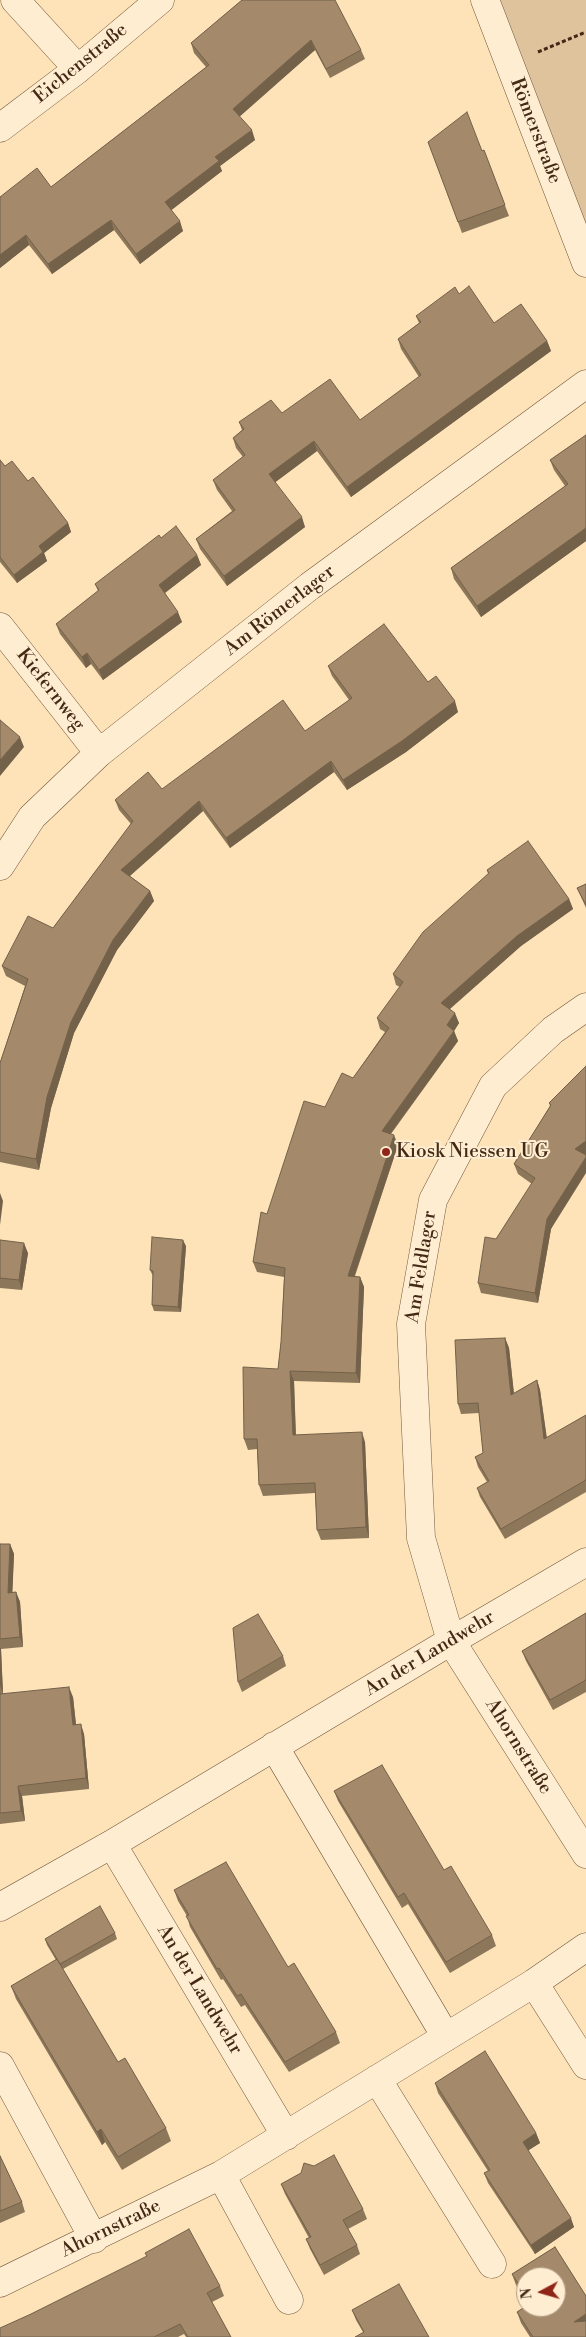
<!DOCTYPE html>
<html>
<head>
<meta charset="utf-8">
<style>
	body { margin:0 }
	#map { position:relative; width:586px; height:2337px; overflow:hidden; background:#fde3b7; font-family:"Libre Bodoni",serif }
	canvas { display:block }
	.north { position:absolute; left:516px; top:2267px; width:50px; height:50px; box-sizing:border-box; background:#feedd0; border:1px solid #b49f86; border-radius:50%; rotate:264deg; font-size:14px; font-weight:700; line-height:20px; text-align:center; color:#442917 }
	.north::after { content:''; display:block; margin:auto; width:18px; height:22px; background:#8f2418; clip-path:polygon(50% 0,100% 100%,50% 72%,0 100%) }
</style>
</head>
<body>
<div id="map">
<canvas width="586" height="2337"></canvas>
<div class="north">N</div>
</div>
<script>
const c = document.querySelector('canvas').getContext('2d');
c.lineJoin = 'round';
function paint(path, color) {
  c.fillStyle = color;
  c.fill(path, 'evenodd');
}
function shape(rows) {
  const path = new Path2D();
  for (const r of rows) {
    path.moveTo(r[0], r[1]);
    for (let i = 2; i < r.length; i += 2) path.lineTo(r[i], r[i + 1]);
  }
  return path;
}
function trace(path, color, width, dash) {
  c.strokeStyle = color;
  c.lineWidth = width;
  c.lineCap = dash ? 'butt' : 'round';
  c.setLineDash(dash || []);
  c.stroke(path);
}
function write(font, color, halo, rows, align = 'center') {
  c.font = font + ' "Libre Bodoni",serif';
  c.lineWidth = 4;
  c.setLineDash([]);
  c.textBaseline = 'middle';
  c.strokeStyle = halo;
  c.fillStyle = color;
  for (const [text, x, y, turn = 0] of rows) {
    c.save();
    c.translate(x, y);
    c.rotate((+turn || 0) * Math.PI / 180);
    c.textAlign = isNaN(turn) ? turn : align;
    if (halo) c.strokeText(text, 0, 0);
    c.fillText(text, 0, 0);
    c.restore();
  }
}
const green = shape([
	[485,0,586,0,586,263]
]);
const path = shape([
	[538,52,586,32]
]);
const street = shape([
	[15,0,78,69],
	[485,0,586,263],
	[0,128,78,69,160,0],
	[0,627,99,753],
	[0,866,32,817,99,753,310,586,586,384],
	[586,1007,553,1030,493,1086,433,1200,411,1324,421,1538,451,1641,586,1854],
	[274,1746,446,2037],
	[112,1844,286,2136],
	[0,1907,112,1844,451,1641,586,1562],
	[534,1983,586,2065],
	[0,2066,94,2239],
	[377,2079,492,2264],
	[221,2175,289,2300],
	[0,2283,221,2175,534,1983,586,1947]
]);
const wall = shape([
	[242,0,361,50,365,59,330,78,315,50,239,116,255,140,220,166,222,171,171,210,183,231,140,264,114,230,52,274,29,245,0,268,0,197,51,187,206,67,194,53,191,43],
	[428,142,482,151,484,150,509,216,462,233],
	[459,294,494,323,547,341,551,351,351,497,317,451,275,482,305,527,227,586,200,549,196,539,232,511,217,490,213,480,243,457,236,448,233,438,242,430,239,422,282,413,360,420,419,377,401,349,398,339,419,323,416,316],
	[586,435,586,541,481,617,454,579,451,568,565,486,554,470,550,460],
	[0,460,5,466,28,481,68,523,71,532,44,553,47,561,17,583,0,562],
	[161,538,197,555,201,565,165,593,182,622,103,680,91,664,86,668,60,634,56,624,98,591,95,584],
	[328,666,428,682,458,712,406,752,347,790,334,772,230,848,203,811,130,876,150,891,154,901,117,950,74,1033,51,1108,39,1170,0,1162,0,1063,25,986,6,976,2,966,53,928,131,824,119,810,115,800,162,789,305,731,349,700,332,676],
	[487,870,569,899,573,909,521,946,450,1009,459,1023,454,1031,458,1041,391,1134,398,1145,355,1276,360,1277,364,1287,360,1383,294,1381,296,1435,365,1442,369,1538,321,1540,317,1530,315,1493,263,1496,259,1485,257,1449,248,1450,244,1439,278,1369,281,1342,284,1277,257,1272,253,1262,267,1214,325,1107,353,1078,385,1032,380,1029,377,1018,400,987,396,985,393,974,488,874],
	[586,884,586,908,577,888],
	[586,1066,586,1154,585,1155,551,1229,538,1303,481,1293,478,1283,496,1239,532,1184,518,1174,514,1164,550,1106,549,1103],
	[0,1240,28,1253,22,1290,0,1288],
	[186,1246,181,1312,154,1311,152,1305,153,1276,150,1270],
	[505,1338,509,1348,514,1393,537,1380,540,1390,547,1438,586,1415,586,1492,505,1539,480,1497,477,1488,487,1482,478,1467,475,1457,483,1453,479,1413,461,1414,458,1404],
	[0,1544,10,1544,14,1554,12,1592,16,1592,20,1602,23,1647,1,1649,3,1694,73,1697,76,1724,84,1734,89,1789,22,1796,25,1821,0,1824],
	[586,1613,586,1692,553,1710,526,1661,522,1651],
	[283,1656,286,1666,242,1692,238,1682],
	[334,1791,444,1870,492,1935,496,1946,450,1973,408,1904,402,1908,338,1801],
	[174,1890,288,1967,336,2032,340,2043,289,2072,245,2005,241,2007,223,1979,221,1980,190,1927,187,1916,178,1901],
	[115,1933,117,1939,63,1969,118,2062,166,2128,171,2141,122,2170,105,2142,102,2145,16,1999,11,1986,56,1960,47,1945,45,1939],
	[435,2083,536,2133,540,2143,528,2150,574,2227,535,2254,488,2183,484,2173,488,2171,438,2093],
	[0,2156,22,2202,25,2212,0,2223],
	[281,2184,363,2209,367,2219,348,2229,357,2245,360,2254,324,2275,310,2249,306,2239,309,2238,285,2194],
	[555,2247,586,2296,586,2337,530,2337,521,2323,517,2312,526,2306,556,2307,556,2277,526,2277,526,2301,516,2285,512,2274],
	[145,2253,220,2286,224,2296,212,2302,231,2337,186,2337,184,2334,178,2337,0,2337,31,2314,147,2257],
	[352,2310,429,2337,363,2332,356,2320]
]);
const shadedWall = shape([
	[311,40,315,50,237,119,233,109],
	[252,130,255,140,220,166,222,171,169,212,165,202,215,157],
	[111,220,114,230,52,274,48,264],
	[180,221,183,231,140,264,136,254],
	[26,235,29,245,0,268,0,255],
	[547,341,551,351,351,497,347,487],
	[314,441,317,451,273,484,269,474],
	[302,517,305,527,227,586,224,576],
	[68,523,71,532,44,553,47,561,17,583,14,575,39,546],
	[586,528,586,541,481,617,477,606],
	[197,555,201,565,162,595,159,585],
	[178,612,182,622,103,680,99,670],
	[87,653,91,664,86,668,82,657],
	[455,701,458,712,406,752,347,790,343,780],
	[20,737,24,747,0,776,0,760],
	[331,761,334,772,230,848,226,838],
	[199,801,203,811,125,880,121,870],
	[150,891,154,901,117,950,74,1033,51,1108,39,1170,36,1159,47,1097,71,1022,113,940],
	[569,899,573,909,521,946,445,1013,441,1003,517,936],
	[455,1013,459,1023,454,1031,458,1041,385,1141,382,1131,447,1025],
	[394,1135,398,1145,351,1286,348,1276],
	[586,1141,586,1154,579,1159,575,1149],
	[586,1157,586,1173,551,1229,538,1303,535,1293,547,1219],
	[0,1193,3,1201,0,1225],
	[183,1240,186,1246,181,1312,178,1307],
	[24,1243,28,1253,22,1290,19,1280],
	[360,1277,364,1287,360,1383,356,1373],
	[505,1338,509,1348,515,1405,511,1395],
	[290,1371,294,1381,296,1446,293,1435],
	[537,1380,540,1390,548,1449,544,1439],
	[362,1432,365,1442,369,1538,366,1527],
	[10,1544,14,1554,12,1603,8,1593],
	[16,1592,20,1602,23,1647,20,1637],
	[0,1647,1,1649,3,1694,0,1685],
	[69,1687,73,1697,77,1735,73,1725],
	[81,1724,84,1734,89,1789,86,1778],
	[18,1786,22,1796,25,1821,21,1811],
	[101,2129,105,2142,102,2145,97,2132],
	[536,2133,540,2143,526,2152,523,2142],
	[571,2218,574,2227,535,2254,531,2245],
	[586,2314,586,2327,574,2322]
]);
const building = shape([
	[242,0,335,0,361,50,326,69,311,40,233,109,252,130,215,157,219,161,165,202,180,221,136,254,111,220,48,264,26,235,0,255,0,197,37,168,51,187,209,65,191,43,242,0],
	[467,112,482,151,484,150,505,205,458,222,428,142,467,112],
	[469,286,494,323,521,304,547,341,347,487,314,441,269,474,302,517,224,576,196,539,235,510,213,480,245,455,233,438,244,429,239,422,271,400,282,413,330,379,360,420,421,375,398,339,421,322,416,316,455,287,459,294,469,286],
	[586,435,586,528,477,606,451,568,568,484,550,460,586,435],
	[0,460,5,466,12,461,28,481,33,477,68,523,39,546,43,552,14,575,0,557,0,460],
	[176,526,197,555,159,585,178,612,99,670,87,653,82,657,56,624,99,590,95,584,159,535,161,538,176,526],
	[384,624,428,682,436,676,455,701,402,741,343,780,331,761,226,838,199,801,121,870,150,891,113,940,71,1022,47,1097,36,1159,0,1152,0,1063,28,979,2,966,28,916,53,928,133,821,115,800,148,772,162,789,283,700,305,731,352,698,328,666,384,624],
	[0,720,20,737,0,760,0,720],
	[528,841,569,899,517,936,441,1003,455,1013,447,1025,454,1031,382,1131,394,1135,348,1276,360,1277,356,1373,290,1371,293,1435,362,1432,366,1527,317,1530,315,1483,259,1485,257,1439,244,1439,243,1367,278,1369,281,1342,285,1268,253,1262,261,1212,267,1214,304,1101,325,1107,342,1073,353,1078,389,1028,377,1018,403,982,393,974,423,932,489,873,487,870,528,841],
	[586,884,586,905,577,888,586,884],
	[586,1066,586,1141,575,1149,586,1155,586,1157,547,1219,535,1293,478,1283,485,1237,496,1239,535,1178,514,1164,551,1105,549,1103,586,1066],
	[152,1237,183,1240,178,1307,152,1305,153,1271,150,1270,152,1237],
	[0,1240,24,1243,19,1280,0,1278,0,1240],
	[505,1338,511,1395,537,1380,544,1439,586,1415,586,1480,501,1529,477,1488,489,1481,475,1457,483,1453,478,1403,458,1404,455,1340,505,1338],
	[0,1544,10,1544,8,1593,16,1592,20,1637,0,1639,0,1544],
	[586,1613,586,1680,550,1700,522,1651,586,1613],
	[258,1614,283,1656,238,1682,233,1628,258,1614],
	[69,1687,73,1725,81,1724,86,1778,18,1786,21,1811,0,1813,0,1694,69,1687],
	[382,1765,444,1870,451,1866,492,1935,446,1962,404,1893,398,1897,334,1791,382,1765],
	[226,1862,288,1967,294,1963,336,2032,285,2062,241,1994,237,1996,219,1968,217,1969,186,1916,189,1915,174,1890,226,1862],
	[100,1906,115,1933,60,1964,45,1939,100,1906],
	[57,1959,118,2062,125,2058,166,2128,118,2157,101,2129,97,2132,11,1986,57,1959],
	[485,2051,536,2133,523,2142,571,2218,531,2245,484,2173,490,2170,435,2083,485,2051],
	[334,2155,363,2209,343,2220,357,2245,320,2265,306,2239,311,2237,281,2184,301,2173,304,2163,314,2166,334,2155],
	[0,2156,22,2202,0,2211,0,2156],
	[189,2229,220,2286,207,2293,231,2337,188,2337,180,2324,154,2337,0,2337,0,2328,31,2314,147,2256,145,2253,189,2229],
	[555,2247,586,2296,586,2314,574,2322,586,2321,586,2337,533,2337,517,2312,526,2306,556,2307,556,2277,526,2277,526,2296,512,2274,555,2247],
	[399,2284,429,2337,355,2337,364,2332,352,2310,399,2284]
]);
const markers = [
	[386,1152,5,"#8f2418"]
];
const streetNames = [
	["Eichenstraße",81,64,-39],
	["Römerstraße",535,131,69],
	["Am Römerlager",280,611,-38],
	["Kiefernweg",50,690,52],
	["Am Feldlager",422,1267,-81],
	["An der Landwehr",430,1654,-31],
	["Ahornstraße",518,1747,58],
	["An der Landwehr",199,1990,59],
	["Ahornstraße",111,2229,-26]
];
const poiNames = [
	["Kiosk Niessen UG",396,1152]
];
paint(green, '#dec39c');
trace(street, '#72583f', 29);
trace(path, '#442917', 3, [4, 2.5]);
trace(street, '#feedd0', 28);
paint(wall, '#8d775b');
paint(shadedWall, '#73614a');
paint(building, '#a48a6a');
trace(building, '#73614a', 1);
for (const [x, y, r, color] of markers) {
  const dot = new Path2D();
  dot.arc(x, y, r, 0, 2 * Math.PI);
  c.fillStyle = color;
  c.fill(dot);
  trace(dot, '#feedd0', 2);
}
write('19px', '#442917', '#feedd0', streetNames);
write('19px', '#442917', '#feedd0', poiNames, 'left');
</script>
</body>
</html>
